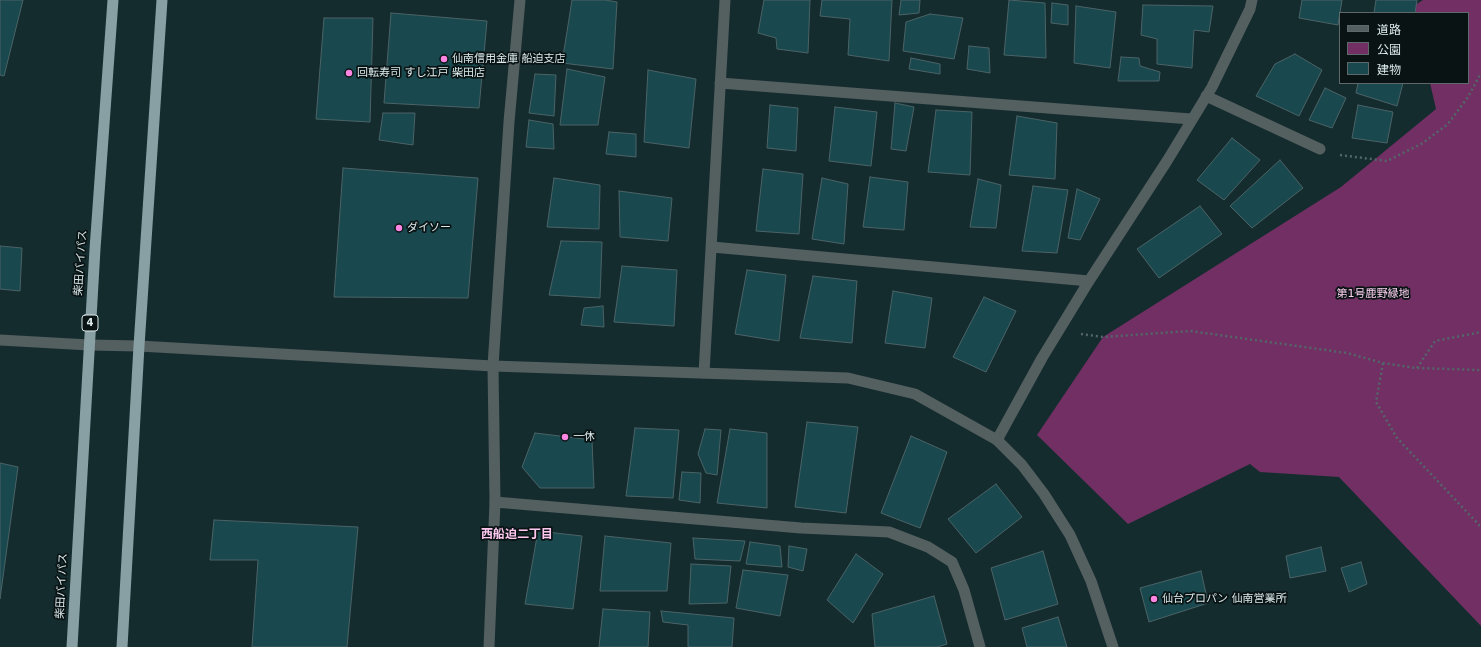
<!DOCTYPE html>
<html>
<head>
<meta charset="utf-8">
<style>
	body { margin:0 }
	#map { position:relative; width:1481px; height:647px; overflow:hidden; background:#152c2f; font-family:"DejaVu Sans","Noto Sans JP",sans-serif }
	canvas { display:block }
	.legend { position:absolute; left:1339px; top:12px; width:130px; height:72px; box-sizing:border-box; background:#091314; border:1px solid #5d696a; margin:0; padding:5px 7px; list-style:none; font-size:12px; color:#dceaeb }
	.legend li { display:flex; align-items:center; gap:8px; height:20px }
	.legend b { width:20px; border:1px solid #5d696a }
</style>
</head>
<body>
<div id="map">
<canvas width="1481" height="647"></canvas>
<ul class="legend">
<li><b style="height:5px;background:#545f60"></b>道路</li>
<li><b style="height:11px;background:#712f63"></b>公園</li>
<li><b style="height:11px;background:#19494e"></b>建物</li>
</ul>
</div>
<script>
const c = document.querySelector('canvas').getContext('2d');
c.lineJoin = 'round';
function paint(path, color) {
  c.fillStyle = color;
  c.fill(path, 'evenodd');
}
function shape(rows) {
  const path = new Path2D();
  for (const r of rows) {
    path.moveTo(r[0], r[1]);
    for (let i = 2; i < r.length; i += 2) path.lineTo(r[i], r[i + 1]);
  }
  return path;
}
function trace(path, color, width, dash) {
  c.strokeStyle = color;
  c.lineWidth = width;
  c.lineCap = dash ? 'butt' : 'round';
  c.setLineDash(dash || []);
  c.stroke(path);
}
function write(font, color, halo, rows, align = 'center') {
  c.font = font + ' "DejaVu Sans","Noto Sans JP",sans-serif';
  c.lineWidth = 3.5;
  c.setLineDash([]);
  c.textBaseline = 'middle';
  c.strokeStyle = halo;
  c.fillStyle = color;
  for (const [text, x, y, turn = 0] of rows) {
    c.save();
    c.translate(x, y);
    c.rotate((+turn || 0) * Math.PI / 180);
    c.textAlign = isNaN(turn) ? turn : align;
    if (halo) c.strokeText(text, 0, 0);
    c.fillText(text, 0, 0);
    c.restore();
  }
}
const green = shape([
	[1423,0,1481,0,1481,626,1339,477,1260,472,1250,464,1128,524,1037,435,1103,337,1341,187,1436,109,1430,83,1468,83,1468,13,1413,13,1412,7]
]);
const building = shape([
	[0,0,23,0,4,76,0,75,0,0],
	[572,0,605,0,617,2,613,69,562,63,572,0],
	[764,0,810,0,808,53,777,49,776,38,758,33,764,0],
	[822,0,892,0,889,61,848,55,850,19,820,16,822,0],
	[901,0,920,0,919,13,899,15,901,0],
	[1009,0,1045,3,1046,58,1004,55,1009,0],
	[1302,0,1342,0,1338,25,1299,18,1302,0],
	[1376,0,1417,0,1415,13,1374,13,1376,0],
	[1052,3,1068,5,1068,25,1051,23,1052,3],
	[1143,5,1213,6,1209,32,1194,30,1192,68,1157,64,1157,39,1141,35,1143,5],
	[1076,6,1116,12,1110,68,1074,63,1076,6],
	[391,13,487,21,479,108,384,103,391,13],
	[930,14,963,18,954,59,903,51,906,22,930,14],
	[324,18,373,18,370,122,316,119,324,18],
	[969,46,989,48,990,73,967,69,969,46],
	[1295,54,1322,70,1299,116,1256,96,1275,64,1295,54],
	[1121,57,1139,58,1140,66,1160,72,1159,81,1118,81,1121,57],
	[911,58,940,64,940,74,909,69,911,58],
	[567,69,605,77,598,125,560,125,567,69],
	[648,70,696,79,689,148,644,142,648,70],
	[535,74,556,75,554,116,529,113,535,74],
	[1358,83,1403,83,1397,106,1356,93,1358,83],
	[1325,88,1346,98,1332,128,1309,120,1325,88],
	[895,103,914,107,906,151,891,149,895,103],
	[770,105,798,108,796,151,767,148,770,105],
	[1358,105,1393,112,1387,143,1352,138,1358,105],
	[835,107,877,112,871,166,829,161,835,107],
	[936,110,972,112,970,175,928,172,936,110],
	[383,113,415,113,413,145,379,140,383,113],
	[1017,116,1057,123,1055,179,1009,175,1017,116],
	[529,120,553,124,554,149,526,147,529,120],
	[609,132,636,134,636,157,606,154,609,132],
	[1232,138,1260,160,1224,200,1197,180,1232,138],
	[1280,160,1303,188,1252,228,1230,206,1280,160],
	[343,168,478,178,468,298,334,297,343,168],
	[763,169,803,174,799,234,756,231,763,169],
	[870,177,908,182,904,230,863,227,870,177],
	[554,178,600,185,599,229,547,227,554,178],
	[822,178,848,184,844,244,812,239,822,178],
	[978,179,1001,185,996,228,970,227,978,179],
	[1033,186,1068,190,1057,253,1022,251,1033,186],
	[1077,189,1100,199,1080,240,1068,238,1077,189],
	[619,191,672,198,668,241,620,237,619,191],
	[1200,206,1222,234,1159,278,1137,249,1200,206],
	[561,241,602,242,600,298,549,295,561,241],
	[0,246,22,248,20,291,0,289,0,246],
	[622,266,677,270,674,326,614,322,622,266],
	[747,270,786,275,779,341,735,334,747,270],
	[813,276,857,281,852,343,800,338,813,276],
	[893,291,932,298,925,348,885,343,893,291],
	[984,297,1016,311,986,372,953,357,984,297],
	[603,306,604,327,581,325,584,308,603,306],
	[807,422,858,427,846,513,795,507,807,422],
	[635,428,679,430,673,498,626,496,635,428],
	[705,429,721,430,717,475,706,473,698,454,705,429],
	[730,429,767,433,767,508,717,503,730,429],
	[535,433,592,440,594,488,540,488,522,467,535,433],
	[911,436,947,452,920,528,881,513,911,436],
	[0,463,18,467,0,599,0,463],
	[682,472,701,473,700,503,679,500,682,472],
	[996,484,1022,517,976,553,948,519,996,484],
	[214,520,358,527,347,647,252,647,258,560,210,560,214,520],
	[538,531,582,536,573,609,525,604,538,531],
	[605,536,671,543,667,591,600,591,605,536],
	[693,538,745,541,740,561,695,559,693,538],
	[750,542,780,546,782,567,746,564,750,542],
	[789,546,807,549,803,571,788,567,789,546],
	[1321,547,1326,571,1290,578,1286,556,1321,547],
	[1043,551,1058,604,1005,620,991,568,1043,551],
	[856,554,883,574,853,623,827,600,856,554],
	[1361,562,1367,584,1349,592,1341,568,1361,562],
	[691,564,731,566,727,603,689,604,691,564],
	[743,570,788,575,780,616,736,608,743,570],
	[1201,571,1208,603,1149,622,1140,588,1201,571],
	[934,596,947,644,937,647,875,647,872,614,934,596],
	[603,609,650,612,648,647,599,647,603,609],
	[661,611,734,618,732,647,688,647,688,625,663,622,661,611],
	[1058,617,1067,647,1027,647,1022,628,1058,617]
]);
const path = shape([
	[1340,155,1387,161,1423,143,1448,124,1468,97,1481,73],
	[1081,334,1103,337,1190,331,1347,353,1383,363,1416,368,1481,370],
	[1383,363,1376,402,1397,438,1481,527],
	[1417,368,1435,341,1481,332]
]);
const minor = shape([
	[720,83,1191,119],
	[1206,96,1320,149],
	[712,247,1089,281],
	[0,340,89,345],
	[493,366,509,122,520,0],
	[704,373,725,0],
	[997,440,1042,358,1089,281,1167,161,1212,87,1250,9,1252,0],
	[495,502,801,528,889,532,928,547,952,562,964,590,980,647]
]);
const tertiary = shape([
	[89,345,139,346,493,366,848,378,915,394,997,440,1022,465,1044,494,1070,535,1091,581,1113,647],
	[489,647,495,502,493,366]
]);
const trunk = shape([
	[72,647,95,249,113,0],
	[122,647,139,346,162,0]
]);
const markers = [
	[444,59,4,"#fd86e2"],
	[349,73,4,"#fd86e2"],
	[399,228,4,"#fd86e2"],
	[565,437,4,"#fd86e2"],
	[1154,599,4,"#fd86e2"]
];
const shields = [
	[90,323,16]
];
const shieldNames = [
	["4",90,323]
];
const poiNames = [
	["仙南信用金庫 船迫支店",452,59],
	["回転寿司 すし江戸 柴田店",357,73],
	["ダイソー",407,228],
	["一休",573,437],
	["仙台プロパン 仙南営業所",1162,599]
];
const streetNames = [
	["柴田バイパス",81,263,-86],
	["柴田バイパス",62,586,-87]
];
const parkNames = [
	["第1号鹿野緑地",1373,294]
];
const neighbourhoodNames = [
	["西船迫二丁目",517,535]
];
paint(green, '#712f63');
paint(building, '#19494e');
trace(building, '#4b6366', 1);
trace(path, '#53676a', 2.5, [2, 3]);
trace(minor, '#545f60', 11);
trace(tertiary, '#545f60', 11);
trace(trunk, '#88a0a3', 11);
for (const [x, y, r, color] of markers) {
  const dot = new Path2D();
  dot.arc(x, y, r, 0, 2 * Math.PI);
  c.fillStyle = color;
  c.fill(dot);
  trace(dot, '#091314', 1.5);
}
for (const [x, y, w] of shields) {
  const box = new Path2D();
  box.roundRect(x - w / 2, y - 8, w, 16, 3);
  c.fillStyle = '#091314';
  c.fill(box);
  trace(box, '#dceaeb', 1);
}
write('bold 10px', '#dceaeb', null, shieldNames);
write('11px', '#dceaeb', '#091314', poiNames, 'left');
write('11px', '#dceaeb', '#091314', streetNames);
write('11px', '#fdd1f0', '#091314', parkNames);
write('bold 12px', '#fec7ef', '#091314', neighbourhoodNames);
</script>
</body>
</html>
